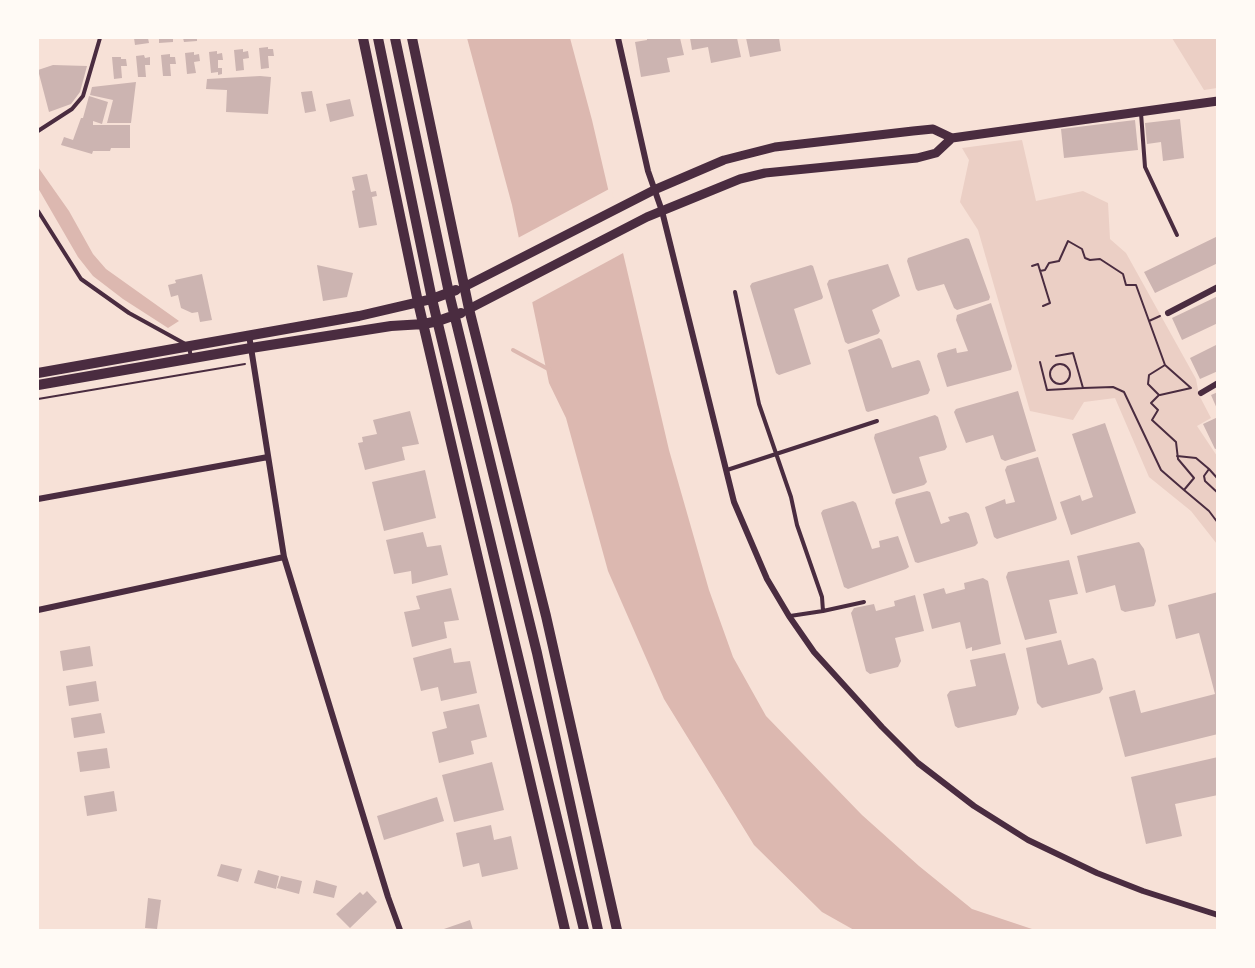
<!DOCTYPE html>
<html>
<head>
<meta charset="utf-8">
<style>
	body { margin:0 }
	#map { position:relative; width:1255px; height:968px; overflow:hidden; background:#f7e1d7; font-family:Lato,sans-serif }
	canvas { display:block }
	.frame { position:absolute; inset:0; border:39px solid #fffaf5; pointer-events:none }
</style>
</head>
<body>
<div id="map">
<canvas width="1255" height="968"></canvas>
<div class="frame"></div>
</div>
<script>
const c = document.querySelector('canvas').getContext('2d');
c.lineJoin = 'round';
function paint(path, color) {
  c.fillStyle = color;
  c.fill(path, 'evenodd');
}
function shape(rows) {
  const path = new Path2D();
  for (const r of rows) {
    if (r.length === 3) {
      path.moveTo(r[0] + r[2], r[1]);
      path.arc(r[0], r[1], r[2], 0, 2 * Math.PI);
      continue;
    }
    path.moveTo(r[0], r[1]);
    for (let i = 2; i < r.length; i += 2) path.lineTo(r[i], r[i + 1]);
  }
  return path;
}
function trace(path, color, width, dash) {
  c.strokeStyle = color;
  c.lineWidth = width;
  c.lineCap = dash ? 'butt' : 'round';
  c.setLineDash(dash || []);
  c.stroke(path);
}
const green = shape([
	[1172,38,1217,38,1217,88,1204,90],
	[1022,140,1036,201,1083,191,1108,203,1110,239,1126,253,1196,379,1199,395,1211,418,1197,426,1217,456,1217,544,1191,511,1149,477,1115,398,1084,402,1073,420,1030,411,978,230,960,202,969,160,962,148]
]);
const water = shape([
	[467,38,570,38,592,120,669,450,709,590,733,657,766,716,862,815,919,866,972,909,1035,930,854,930,822,912,754,845,664,699,608,571,566,418,549,383,512,205],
	[38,167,69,211,93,254,106,269,179,321,168,328,123,299,93,276,78,257,38,188]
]);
const pier = shape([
	[611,188,625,252,529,304,516,239]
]);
const stream = shape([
	[513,350,550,370]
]);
const building = shape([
	[134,38,148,38,149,43,135,45],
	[159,38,173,38,173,42,159,43],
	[183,38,197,38,197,41,184,42],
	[647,38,680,38,684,55,667,58,670,72,641,77,635,42,647,40],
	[690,38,737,38,741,57,711,63,708,47,692,50],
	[746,38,779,38,781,51,750,57],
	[268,47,268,49,273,49,274,56,268,56,269,68,261,69,259,48],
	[243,49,243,52,248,51,249,58,243,59,244,70,236,71,234,50],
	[217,51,217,54,222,53,223,60,218,60,218,68,222,68,222,74,218,75,218,72,211,73,209,52],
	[194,52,194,55,199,54,200,61,194,62,196,73,187,74,185,53],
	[170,54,170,57,175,57,176,64,170,64,171,76,163,76,161,55],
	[144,55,145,58,150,57,150,65,145,65,146,77,138,77,136,56],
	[112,57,121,57,121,59,126,59,127,66,121,66,122,78,114,79],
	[53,65,87,66,80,92,71,104,49,112,38,70],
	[260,76,271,77,268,114,226,112,227,90,206,89,207,79],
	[136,82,131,123,107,123,113,100,90,95,92,87],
	[312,91,316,111,305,113,301,92],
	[89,96,108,102,102,124,93,121,93,125,130,125,130,148,111,148,110,151,93,151,92,154,61,145,64,137,73,140,81,118,83,118],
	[350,99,354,116,330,122,326,104],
	[1180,119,1184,158,1163,161,1161,142,1147,144,1145,123],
	[1135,120,1138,150,1064,158,1061,129],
	[367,174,371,192,376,191,377,196,372,197,377,225,359,228,352,191,355,190,352,177],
	[1218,236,1218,263,1155,293,1144,272],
	[966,238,969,239,990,297,989,300,957,310,954,308,944,284,918,291,916,289,907,261,908,258],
	[888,264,900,296,872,310,880,331,878,334,848,344,845,342,827,284,829,280],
	[317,265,353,273,347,297,323,301],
	[811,265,813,266,823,297,822,299,794,309,811,364,779,375,776,373,750,286,752,283],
	[202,274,212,320,200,322,198,312,192,313,181,308,178,295,171,297,168,285,176,283,175,280],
	[1218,296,1218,323,1182,340,1172,318],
	[991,303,1012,366,1011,370,947,387,937,356,938,353,956,348,957,353,968,351,956,320,957,315],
	[879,338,882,340,892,368,918,360,920,361,930,390,928,394,868,412,866,411,848,350],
	[1216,345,1218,371,1200,379,1190,358],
	[1018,391,1036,451,1005,461,1001,459,993,435,966,443,954,412,956,409],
	[1218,392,1218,411,1211,395],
	[410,411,419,444,402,447,405,460,365,470,358,443,363,442,362,437,377,434,373,420],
	[935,415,938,417,947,447,945,450,919,457,927,482,924,485,894,494,892,493,874,438,875,434],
	[1218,417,1218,448,1215,449,1203,424],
	[1105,423,1136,513,1071,535,1060,502,1080,495,1082,501,1093,497,1072,434],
	[1038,457,1057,518,1056,520,997,539,994,537,985,507,1005,499,1006,504,1015,502,1005,470,1007,466],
	[425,470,436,518,384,531,372,482],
	[927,491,930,492,941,524,950,521,948,517,966,512,969,514,978,543,975,546,918,563,915,562,895,503,896,499],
	[853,501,856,503,872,549,880,547,879,541,898,536,909,567,906,569,848,589,844,587,821,513,823,510],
	[423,532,427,547,441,545,448,575,412,584,411,571,394,574,386,540],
	[1139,542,1144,549,1156,601,1154,606,1125,612,1121,610,1115,585,1086,593,1077,556],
	[1069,560,1078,594,1049,600,1057,633,1025,640,1006,577,1008,572],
	[983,578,988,581,1001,644,972,651,972,647,966,649,960,622,932,629,923,594,944,588,946,594,965,589,964,583],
	[451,588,459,620,444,622,447,638,412,647,404,612,420,609,416,596],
	[1218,592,1218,734,1125,757,1109,697,1135,690,1141,713,1215,694,1199,633,1176,639,1168,605],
	[915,595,924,631,895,638,901,661,898,667,870,674,866,671,851,613,854,608,874,604,876,611,895,606,894,601],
	[1061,640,1068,665,1093,658,1096,661,1103,689,1100,693,1042,708,1037,703,1026,648],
	[90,646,93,666,63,671,60,651],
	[451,648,454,663,470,661,477,693,441,701,438,687,421,691,413,658],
	[1005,653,1019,708,1016,715,958,728,955,726,947,695,950,691,976,686,970,660],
	[96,681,99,701,69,706,66,686],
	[479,704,487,737,471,741,474,754,439,763,432,732,447,728,443,712],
	[101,713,105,733,74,738,71,718],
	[107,748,110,768,80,772,77,752],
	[1218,757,1218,795,1175,804,1182,836,1146,844,1131,777],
	[492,762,504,810,454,822,442,775],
	[114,791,117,811,87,816,84,796],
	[437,797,444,821,384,840,377,816],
	[491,825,494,840,511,836,518,869,482,877,479,863,463,867,456,833],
	[221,864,242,869,238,882,217,876],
	[258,870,279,876,276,889,254,883],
	[281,876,302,881,299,894,277,888],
	[316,880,337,886,334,898,313,893],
	[367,891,377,902,350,928,336,914,360,892,363,895],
	[148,898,161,900,157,929,145,928],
	[470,920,473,930,441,930]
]);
const path = shape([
	[1032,266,1038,264,1050,303,1043,306],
	[1040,271,1045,270,1049,263,1059,261,1068,241,1082,249,1085,258,1090,260,1100,259,1123,274,1126,285,1136,285,1165,365,1149,375,1148,384,1159,395,1151,403,1158,410,1152,420,1176,442,1178,459,1194,478,1184,490,1161,470,1124,392,1113,387,1083,388],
	[1149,321,1160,316],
	[1040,362,1047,390,1083,388,1073,353,1056,356],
	[1060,374,10],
	[1160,395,1191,388,1165,365],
	[38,399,245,364],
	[1177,456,1196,458,1209,469,1204,476,1205,481,1218,493],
	[1209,469,1218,479],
	[1184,490,1209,511,1218,523]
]);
const service = shape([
	[1141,113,1145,167,1177,235],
	[38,131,72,109,83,96,100,38],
	[38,211,81,279,129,313,189,346,191,358],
	[735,292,759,404,791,497,797,525,822,597,823,611,790,616],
	[727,470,877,421],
	[823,611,864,602]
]);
const minor = shape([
	[618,38,648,171,662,211,734,502,767,579,789,616,814,652,882,727,918,763,974,806,1028,840,1097,873,1143,891,1218,915],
	[1168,313,1218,287],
	[249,335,284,557,388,897,400,930],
	[1201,393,1218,383],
	[38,499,268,457],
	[38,610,284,557]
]);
const tertiary = shape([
	[952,138,1218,101],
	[464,287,654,190,724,160,775,147,913,131,933,129,952,138],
	[469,309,647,217,740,179,765,173,917,158,936,153,952,138]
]);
const secondary = shape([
	[363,38,418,302,565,930],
	[378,38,432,299,584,930],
	[395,38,449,293,537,653,598,930],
	[412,38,469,309,546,616,617,930],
	[38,373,359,316,432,299,456,290],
	[38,385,251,348,391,326,424,324,438,321,461,313]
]);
paint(green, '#ebcfc5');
paint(water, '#dcb8b0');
paint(pier, '#f7e1d7');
trace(stream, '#dcb8b0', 4);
paint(building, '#ccb4b1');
trace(path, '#4a2c40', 2);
trace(service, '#4a2c40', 4);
trace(minor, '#4a2c40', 6);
trace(tertiary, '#4a2c40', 9);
trace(secondary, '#4a2c40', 10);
</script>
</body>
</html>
